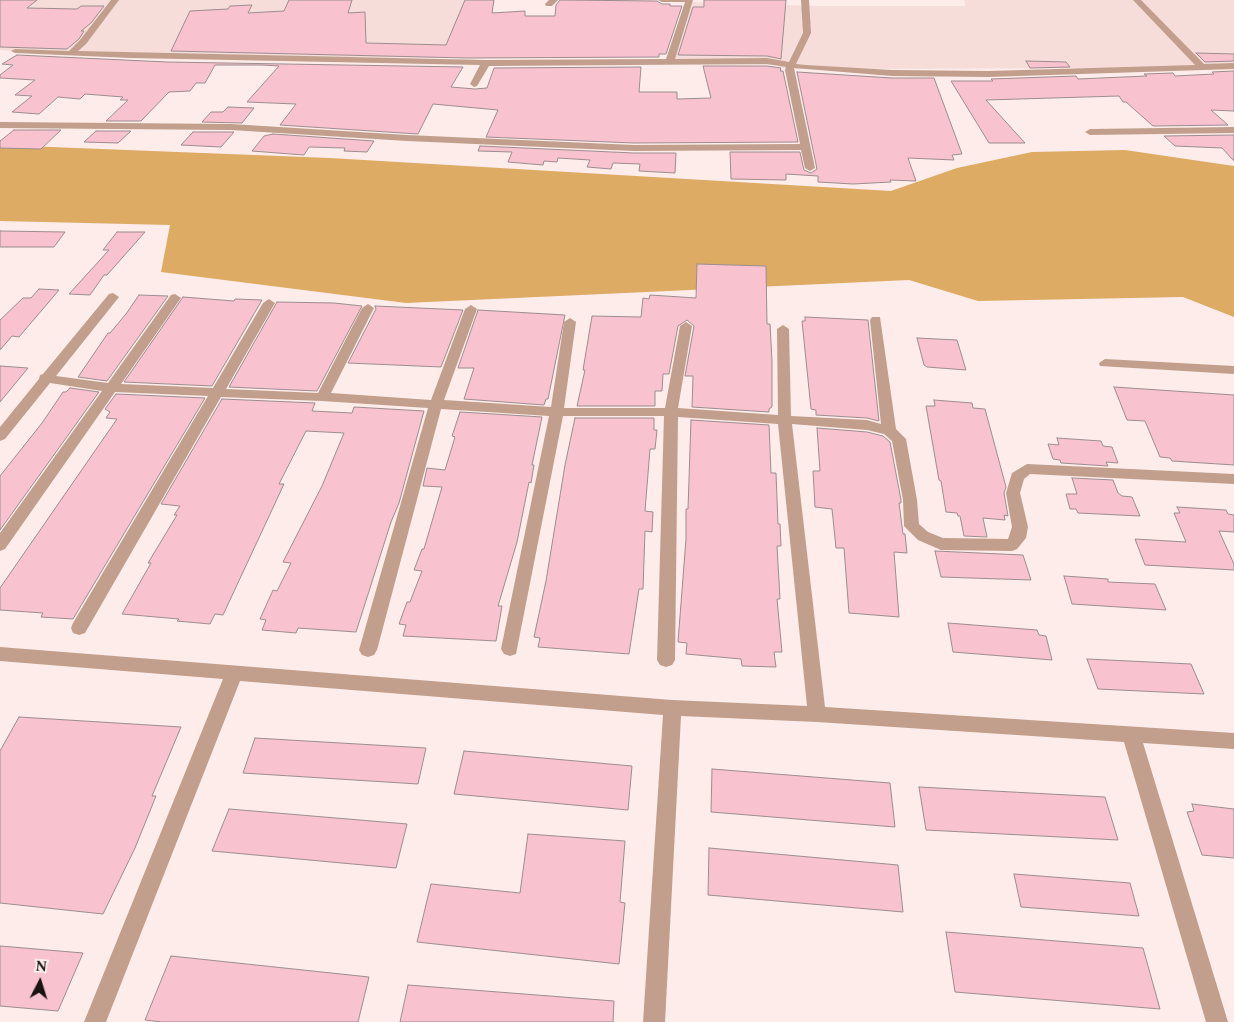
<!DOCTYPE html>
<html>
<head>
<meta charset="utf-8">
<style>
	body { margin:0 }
	#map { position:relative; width:1234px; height:1022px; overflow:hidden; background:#fdecea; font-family:Spectral,serif }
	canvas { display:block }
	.north { position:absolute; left:15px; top:957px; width:50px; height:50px; -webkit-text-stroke:4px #fdecea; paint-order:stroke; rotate:5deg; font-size:14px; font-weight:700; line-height:20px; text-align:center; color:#191312 }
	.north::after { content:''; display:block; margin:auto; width:18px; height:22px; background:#191312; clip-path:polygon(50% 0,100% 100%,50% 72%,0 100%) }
</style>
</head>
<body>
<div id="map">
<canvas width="1234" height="1022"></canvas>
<div class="north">N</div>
</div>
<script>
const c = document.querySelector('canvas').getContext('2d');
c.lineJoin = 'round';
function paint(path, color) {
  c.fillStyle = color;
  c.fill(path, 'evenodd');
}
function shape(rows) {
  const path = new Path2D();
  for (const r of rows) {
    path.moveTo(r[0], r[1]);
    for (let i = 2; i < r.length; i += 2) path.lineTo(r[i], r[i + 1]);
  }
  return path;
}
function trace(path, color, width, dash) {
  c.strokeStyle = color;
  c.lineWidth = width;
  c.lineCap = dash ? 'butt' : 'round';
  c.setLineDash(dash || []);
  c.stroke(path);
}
const built = shape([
	[0,0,479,0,467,58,72,55,0,50],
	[964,0,1234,0,1234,64,1179,68,786,69,775,65,671,64,688,2,817,6,966,6]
]);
const forest = shape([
	[0,145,330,158,891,191,957,168,1032,152,1125,150,1234,166,1234,317,1183,297,978,301,909,280,406,303,161,272,170,225,0,221]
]);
const building = shape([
	[0,0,37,0,27,8,77,9,81,6,104,6,91,23,81,31,84,31,79,39,67,49,0,47,0,0],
	[289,0,352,0,348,13,365,12,366,43,446,45,465,0,494,0,492,13,525,11,525,16,555,16,556,5,560,0,657,1,662,4,670,4,670,6,682,6,666,54,659,54,659,57,467,58,171,51,190,11,228,9,230,6,252,5,248,13,284,11,289,0],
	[704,0,786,0,781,59,767,56,678,55,693,7,704,7,704,0],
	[1196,53,1234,54,1234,61,1205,62,1196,53],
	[17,55,167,62,463,67,451,87,475,89,487,88,494,68,641,67,639,92,677,92,677,99,711,98,703,66,767,66,781,68,780,71,783,71,798,142,634,143,486,137,498,110,433,104,418,134,280,125,296,104,247,102,279,66,262,65,215,65,205,83,196,83,190,91,169,92,141,121,106,121,128,100,120,100,123,97,85,94,80,99,58,97,39,114,12,112,32,96,15,95,35,80,0,78,0,75,13,65,2,64,17,55],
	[1026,61,1066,62,1070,67,1030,68,1026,61],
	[1234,71,1234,111,1211,110,1228,125,1153,126,1126,102,1123,102,1119,96,986,100,1025,143,989,143,951,81,993,81,991,79,1076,76,1078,79,1147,76,1144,74,1173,73,1175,76,1214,74,1212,72,1234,71],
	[797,72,892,78,934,78,962,154,952,155,954,160,908,158,916,181,890,180,891,182,853,184,818,182,818,176,786,174,786,180,731,179,730,152,800,152,804,170,811,173,817,169,797,72],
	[228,107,254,108,242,123,202,122,211,112,223,112,228,107],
	[14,130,61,130,41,149,0,148,0,141,14,130],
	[96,131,131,131,118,143,84,142,96,131],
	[193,132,234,132,221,147,181,145,193,132],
	[273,134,374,141,367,152,344,151,345,148,309,147,304,155,252,151,264,136,273,134],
	[1234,135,1234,161,1222,148,1175,146,1164,136,1234,135],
	[480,146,634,153,676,153,675,173,639,171,640,164,613,163,611,169,587,167,590,160,558,158,557,162,544,161,543,165,508,162,512,152,478,151,480,146],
	[0,231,65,232,54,247,0,247,0,231],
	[117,232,145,232,107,275,104,275,90,295,69,294,109,250,103,250,117,232],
	[697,264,766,266,767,324,770,324,772,361,772,407,769,409,769,412,692,407,693,376,685,376,694,326,687,320,678,326,669,374,663,374,662,391,655,391,655,406,577,406,585,370,583,370,592,316,641,317,643,298,649,299,650,295,696,298,697,264],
	[39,289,59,290,19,337,12,336,0,350,0,320,23,298,31,298,39,289],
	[139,295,168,296,107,381,78,377,108,333,110,333,126,314,139,295],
	[183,297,234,301,235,299,262,300,212,386,124,382,183,297],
	[277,302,334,303,362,306,317,391,229,387,277,302],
	[375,306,463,310,441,367,348,363,376,309,375,306],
	[478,310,565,315,548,399,546,399,544,405,464,399,474,368,458,368,478,310],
	[805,317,868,320,879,421,867,418,816,415,816,410,811,409,802,321,805,321,805,317],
	[917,338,957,340,966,370,927,367,924,365,917,338],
	[0,366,28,368,0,402,0,366],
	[1114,387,1234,395,1234,465,1172,461,1170,458,1160,457,1145,421,1127,420,1114,387],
	[70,388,99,392,0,530,0,476,42,423,63,392,66,392,70,388],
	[116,394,205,398,73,619,41,617,43,613,0,610,0,588,117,419,106,418,110,412,105,409,116,394],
	[222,399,315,403,312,411,352,413,354,407,424,411,399,503,391,522,356,632,298,628,296,633,262,630,266,620,260,619,273,590,277,591,291,563,283,562,322,486,344,433,306,431,279,484,284,484,223,615,215,614,210,624,177,621,179,619,122,614,151,563,148,563,177,515,174,515,180,506,161,504,222,399],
	[934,400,972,403,973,408,985,409,1006,487,1004,493,1008,516,1004,515,1005,520,983,518,987,537,964,536,960,516,958,516,957,513,946,512,941,481,939,480,926,406,935,406,934,400],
	[460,412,542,417,532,465,534,465,531,483,529,482,517,542,498,606,502,606,496,641,403,636,406,625,399,624,407,602,410,602,422,571,414,570,422,549,424,549,442,487,423,486,427,468,445,470,455,437,452,436,460,412],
	[575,418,654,418,654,430,657,430,655,449,650,449,645,511,653,512,652,532,645,531,643,589,639,589,629,654,538,647,540,638,534,637,546,581,565,465,575,418],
	[691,420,769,425,771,473,776,473,778,524,780,524,781,546,777,546,780,599,777,599,782,652,774,652,776,667,742,666,741,659,686,654,687,643,678,642,686,539,686,509,688,509,691,420],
	[817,428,867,432,883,436,890,442,901,500,901,503,899,503,903,534,905,534,907,553,894,552,899,617,849,613,844,548,836,548,832,509,815,507,813,471,820,471,817,428],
	[1057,438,1101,441,1103,446,1112,447,1118,463,1106,462,1108,466,1061,463,1060,460,1053,459,1048,444,1059,445,1057,438],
	[1072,478,1113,480,1118,493,1122,496,1132,497,1140,516,1078,513,1076,509,1070,509,1066,494,1077,494,1072,478],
	[1177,507,1226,510,1228,514,1234,515,1234,532,1219,531,1234,564,1234,570,1145,565,1135,539,1186,542,1174,513,1180,513,1177,507],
	[935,551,1023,555,1031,580,941,577,935,551],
	[1064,576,1108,579,1108,582,1155,584,1166,610,1072,604,1064,576],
	[948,623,1037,630,1039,635,1046,636,1052,660,953,652,948,623],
	[1087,659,1191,664,1204,694,1098,689,1087,659],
	[19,717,181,727,152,796,156,796,135,848,103,914,0,903,0,751,19,717],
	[255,738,426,748,418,784,243,773,255,738],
	[464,751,632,766,628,810,454,794,464,751],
	[712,769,890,783,895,827,711,812,712,769],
	[919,787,1105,797,1118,840,926,830,919,787],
	[1192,804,1234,809,1234,858,1202,855,1187,812,1194,811,1192,804],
	[229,809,407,824,396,868,212,851,229,809],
	[528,834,625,841,620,902,625,903,619,964,417,942,431,884,520,893,528,834],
	[709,848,898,865,903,912,708,895,709,848],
	[1014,874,1130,883,1139,916,1021,907,1014,874],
	[946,932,1143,948,1160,1009,955,992,946,932],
	[0,946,83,953,58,1011,0,1006,0,946],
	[171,956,369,977,358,1022,162,1022,145,1020,171,956],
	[408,985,614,1001,613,1022,400,1022,408,985]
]);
const minor = shape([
	[111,0,119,0,86,44,78,51,486,60,666,59,685,2,662,2,658,0,693,0,675,59,767,58,789,62,803,33,801,0,809,0,811,33,796,64,806,65,892,70,988,71,1195,65,1133,0,1141,0,1204,64,1234,63,1234,69,988,77,892,76,794,68,815,168,810,171,805,168,801,150,634,151,407,141,231,130,0,128,0,122,231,124,407,135,634,145,800,144,785,70,786,67,767,64,489,66,477,86,474,87,470,84,480,65,131,58,15,53,11,51,15,49,69,51,80,40,111,0],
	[549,0,558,0,552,6,546,6,545,4,549,0],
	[1234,127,1234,133,1090,135,1085,132,1090,129,1234,127],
	[113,293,119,297,56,376,108,383,171,295,175,294,181,298,121,384,213,388,263,303,269,299,275,303,226,389,318,393,362,308,368,304,374,308,331,393,431,400,465,309,471,305,477,309,444,400,551,407,564,322,570,318,576,322,564,408,665,408,680,326,686,322,692,326,678,408,778,415,777,329,783,325,789,329,791,416,867,420,881,424,870,320,872,317,880,317,896,429,906,439,917,500,919,524,928,532,943,538,1008,539,1012,527,1006,493,1012,473,1027,464,1234,474,1234,484,1030,474,1024,479,1020,493,1028,527,1026,538,1017,549,1012,551,941,550,918,540,904,526,903,500,892,441,884,434,867,430,792,424,825,707,1234,733,1234,749,1143,743,1228,1022,1206,1022,1124,742,817,722,681,716,665,1022,643,1022,663,715,240,681,106,1022,84,1022,223,679,0,661,0,647,672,700,807,706,778,424,678,417,675,660,672,665,666,667,660,665,657,660,664,416,563,416,516,654,510,656,504,654,501,649,549,416,441,409,377,650,374,655,368,657,362,655,359,650,428,408,322,401,221,397,85,633,79,635,73,633,71,628,73,623,208,396,115,392,5,549,0,551,0,533,102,391,50,383,5,439,0,441,0,427,39,379,40,375,43,374,109,294,113,293],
	[1105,359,1234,366,1234,374,1100,366,1099,363,1105,359]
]);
paint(built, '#f6ddd9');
paint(forest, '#ddab63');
paint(building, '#f8c2ce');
trace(building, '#9c8d90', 1);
paint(minor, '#c19f8c');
</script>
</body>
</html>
